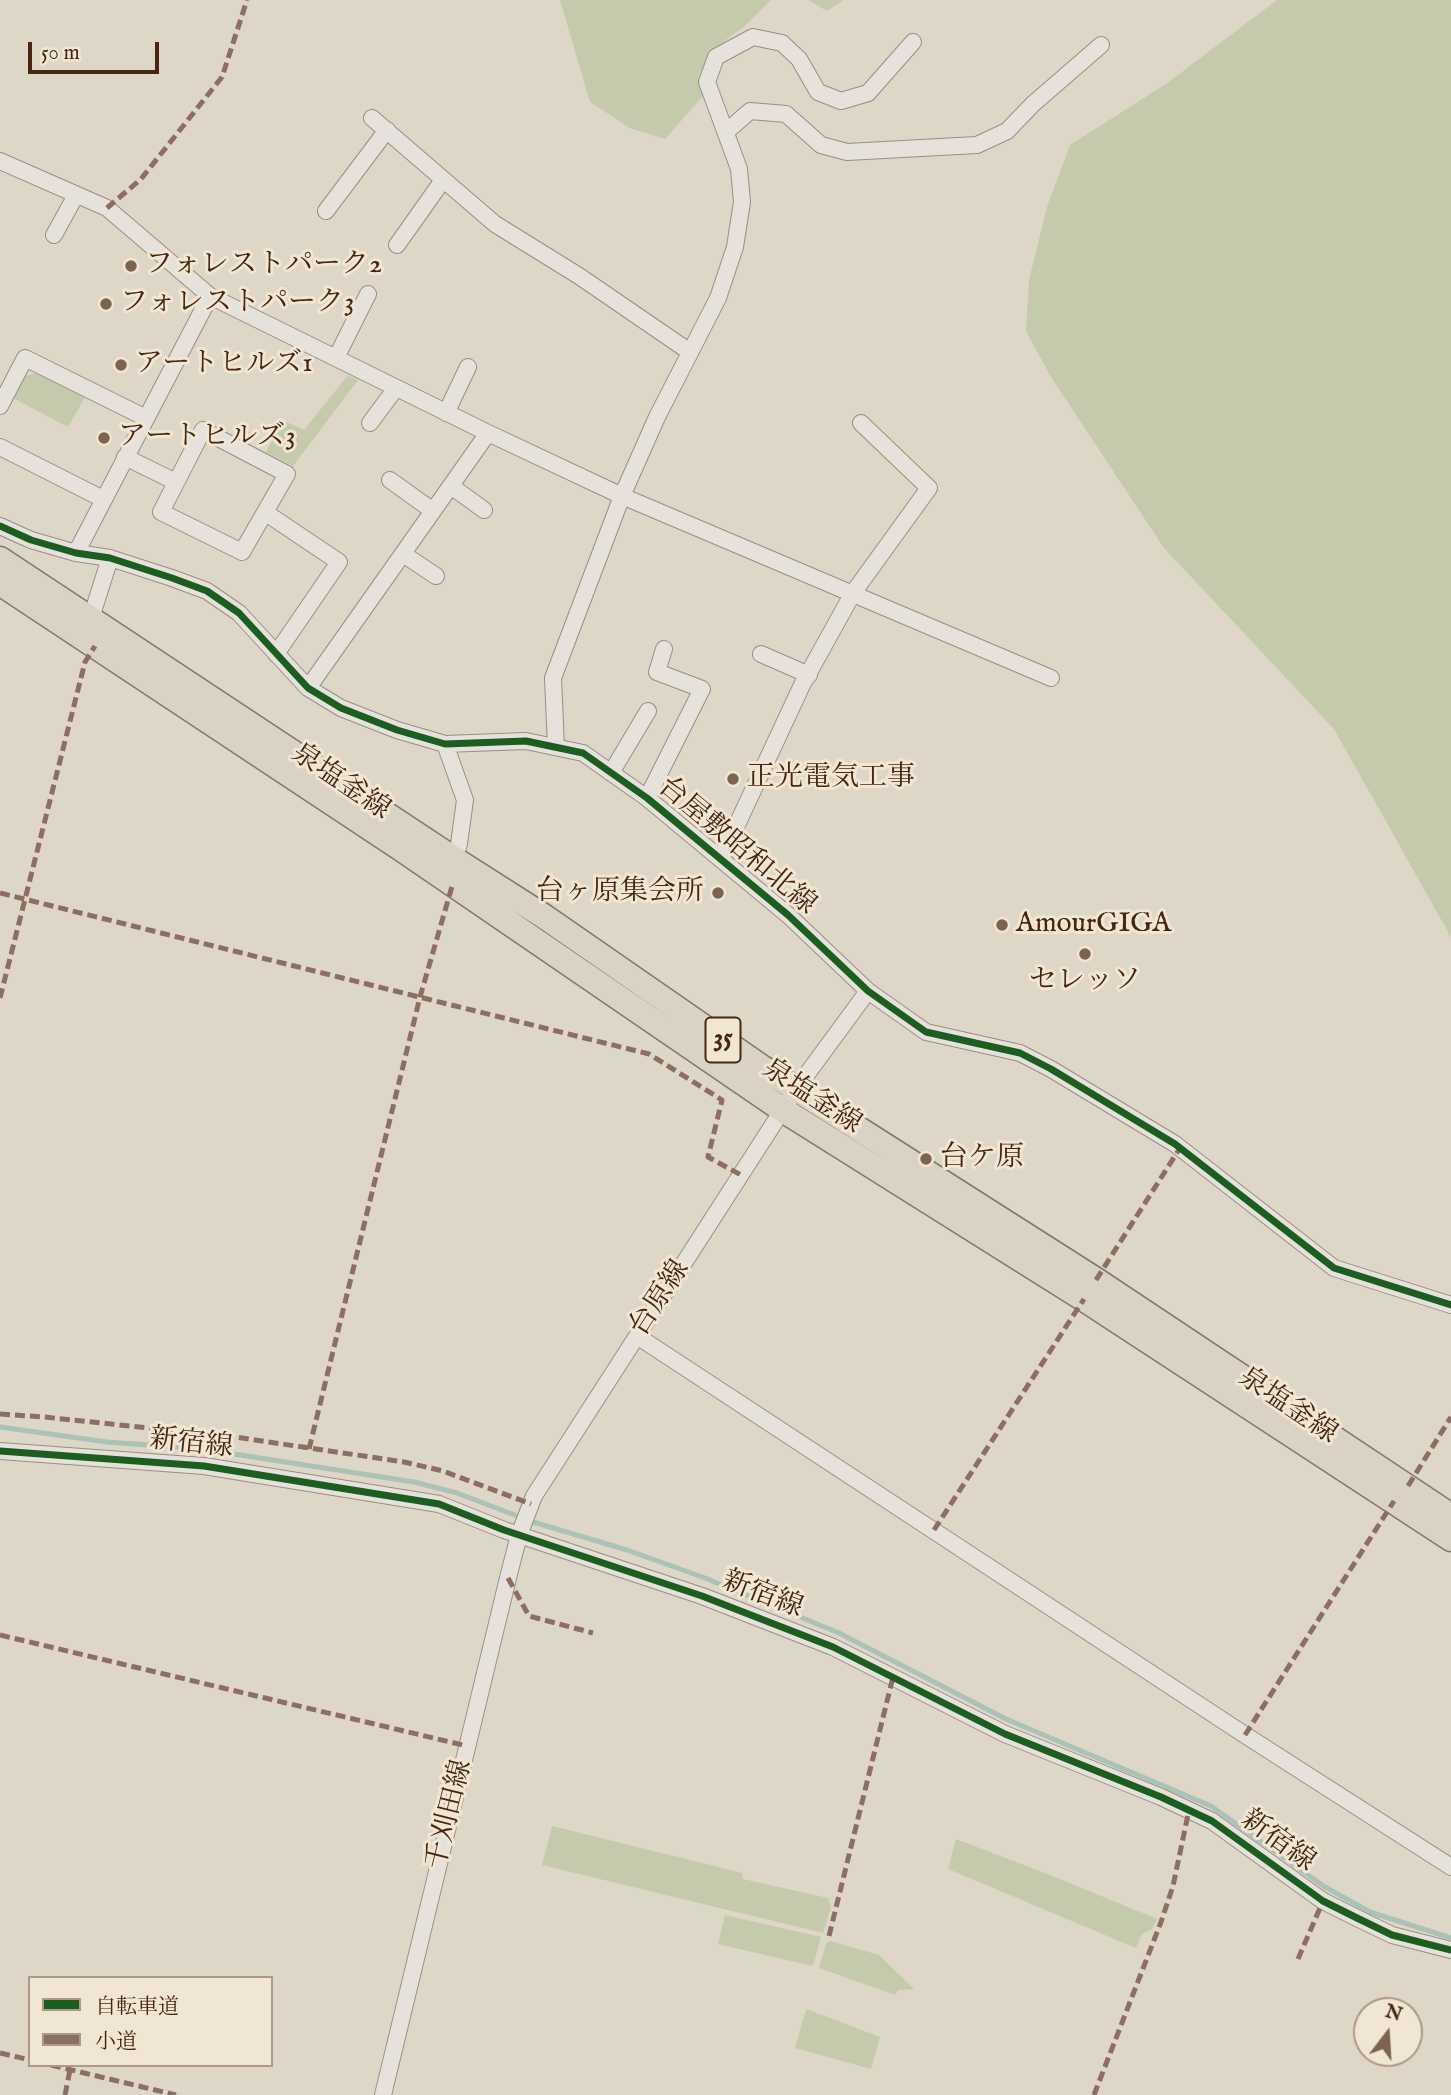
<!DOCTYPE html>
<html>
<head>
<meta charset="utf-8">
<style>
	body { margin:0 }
	#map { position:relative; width:1451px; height:2095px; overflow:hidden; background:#ded6c6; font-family:"IM FELL English","Noto Serif JP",serif }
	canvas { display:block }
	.legend { position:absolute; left:28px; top:1976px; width:245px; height:91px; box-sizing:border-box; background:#f1e6d3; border:2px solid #ad9985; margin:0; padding:9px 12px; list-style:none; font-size:21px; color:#472611 }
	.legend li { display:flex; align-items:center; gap:14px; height:35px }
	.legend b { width:35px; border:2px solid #ad9985 }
	.north { position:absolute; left:1353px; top:1997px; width:70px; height:70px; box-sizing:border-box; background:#f1e6d3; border:2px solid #ad9985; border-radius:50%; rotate:17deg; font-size:19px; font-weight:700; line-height:28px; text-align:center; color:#472611 }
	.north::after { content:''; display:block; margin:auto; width:24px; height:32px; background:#7c6450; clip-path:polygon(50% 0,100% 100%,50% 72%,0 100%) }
	.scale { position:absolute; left:28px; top:42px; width:131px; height:32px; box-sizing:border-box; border:4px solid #472611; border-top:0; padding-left:9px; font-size:21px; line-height:24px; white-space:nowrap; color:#472611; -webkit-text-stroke:5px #f1e6d3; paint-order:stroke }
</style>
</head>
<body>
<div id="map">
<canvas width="1451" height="2095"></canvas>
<ul class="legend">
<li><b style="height:9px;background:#1b5e20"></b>自転車道</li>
<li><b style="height:9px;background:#8d6e63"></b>小道</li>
</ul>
<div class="north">N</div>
<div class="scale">50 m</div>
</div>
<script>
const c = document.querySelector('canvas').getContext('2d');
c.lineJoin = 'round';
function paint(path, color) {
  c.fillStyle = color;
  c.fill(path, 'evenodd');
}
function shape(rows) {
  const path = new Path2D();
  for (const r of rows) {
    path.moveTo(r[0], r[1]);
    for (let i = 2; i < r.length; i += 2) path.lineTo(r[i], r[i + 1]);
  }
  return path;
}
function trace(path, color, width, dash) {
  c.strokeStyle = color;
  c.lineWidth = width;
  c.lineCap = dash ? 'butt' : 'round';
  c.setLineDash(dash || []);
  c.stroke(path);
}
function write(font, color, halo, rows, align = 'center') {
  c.font = font + ' "IM FELL English","Noto Serif JP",serif';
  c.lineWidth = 6;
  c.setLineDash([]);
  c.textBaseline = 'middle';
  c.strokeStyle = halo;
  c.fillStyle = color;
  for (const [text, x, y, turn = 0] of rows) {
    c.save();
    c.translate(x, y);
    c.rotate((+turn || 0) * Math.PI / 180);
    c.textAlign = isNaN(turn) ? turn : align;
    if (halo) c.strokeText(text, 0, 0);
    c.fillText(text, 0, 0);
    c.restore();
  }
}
const green = shape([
	[560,0,771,0,745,26,726,40,711,55,699,75,703,96,665,139,630,128,590,102],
	[808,0,844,0,827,11],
	[1277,0,1451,0,1451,937,1334,729,1164,548,1051,377,1026,331,1029,280,1047,207,1070,145,1166,84],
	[36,373,85,397,68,427,13,398,25,376],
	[348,375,358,380,293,466,266,452,282,420,304,430],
	[552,1826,742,1873,743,1879,828,1898,831,1907,823,1933,542,1865],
	[956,1839,1050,1875,1157,1919,1152,1929,1142,1934,1136,1948,948,1869],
	[725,1915,821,1937,813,1966,718,1944],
	[830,1941,879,1955,914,1989,898,1990,895,1995,819,1968,826,1944],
	[806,2009,880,2037,871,2069,795,2048]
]);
const stream = shape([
	[0,1427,107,1442,202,1449,414,1482,457,1493,533,1522,627,1550,705,1578,839,1633,1006,1719,1211,1806,1325,1887,1370,1912,1451,1938]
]);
const minor = shape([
	[372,118,495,224,579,276,690,352],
	[727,131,750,111,786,114,821,145,847,152,977,145,1007,131,1033,104,1101,45],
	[0,161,107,208,210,296,488,433,622,496,1051,678],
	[326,211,387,130],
	[54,235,76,195],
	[397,245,443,180],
	[336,358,368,294],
	[0,406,25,358,146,418],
	[446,413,468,367],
	[370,423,396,388],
	[203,430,287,474,242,552,161,512,203,430],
	[0,447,103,499],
	[125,457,176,482],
	[390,480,433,511],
	[451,486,484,510],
	[266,513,339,562,276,654],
	[0,526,31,540,76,553,110,558,172,578,207,591,239,613,308,688,341,708,397,730,445,744,526,741,583,753,647,798,788,915,868,991,926,1032,1020,1053,1051,1069,1175,1144,1334,1268,1451,1305],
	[76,553,210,296],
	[403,554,436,576],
	[91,618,110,558],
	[761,654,809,675],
	[308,688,488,433],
	[445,744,465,800,459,844,454,859],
	[556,747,553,678,622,496,657,417,718,298,735,247,742,202,739,169,707,82,716,57,753,37,782,43,799,59,818,92,841,101,868,93,913,42],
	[611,773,648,711],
	[647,798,702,689,657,672,664,649],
	[721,859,802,685,853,593,929,488,861,423],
	[637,1336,1245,1735,1451,1867],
	[0,1451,204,1466,439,1504,504,1530,702,1596,833,1647,1005,1734,1161,1797,1212,1821,1323,1901,1357,1918,1392,1935,1451,1950],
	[383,2095,508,1578,519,1535,534,1496,796,1089,868,991]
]);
const primary = shape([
	[0,559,454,859,545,917,763,1068,1096,1280,1451,1516],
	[0,583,400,848,783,1110,1084,1299,1451,1539]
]);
const quiet = shape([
	[107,208,141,179,222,77,247,0],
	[0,893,649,1054,722,1100,708,1157,741,1175],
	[0,998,85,662,95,646],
	[1096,1280,1180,1148],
	[0,1414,44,1417,235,1437,404,1462,443,1471,531,1504],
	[309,1449,420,997,453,883],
	[1408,1486,1451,1417],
	[934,1530,1084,1299],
	[508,1578,529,1616,593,1633],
	[0,1635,467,1746],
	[1245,1735,1394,1501],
	[829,1936,893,1677],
	[1298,1959,1323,1901],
	[0,2053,30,2060],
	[51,2065,176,2095],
	[65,2095,70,2070],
	[1094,2095,1161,1922,1173,1886,1189,1810]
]);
const cycleway = shape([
	[0,526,31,540,76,553,110,558,172,578,207,591,239,613,308,688,341,708,397,730,445,744,526,741,583,753,647,798,788,915,868,991,926,1032,1020,1053,1051,1069,1175,1144,1334,1268,1451,1305],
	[0,1451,204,1466,439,1504,504,1530,702,1596,833,1647,1005,1734,1161,1797,1212,1821,1323,1901,1357,1918,1392,1935,1451,1950]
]);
const markers = [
	[131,266,7,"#7c6450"],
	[106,304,7,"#7c6450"],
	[121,365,7,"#7c6450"],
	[104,438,7,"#7c6450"],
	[733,779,7,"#7c6450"],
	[718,893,7,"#7c6450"],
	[1002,925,7,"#7c6450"],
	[1085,954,7,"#7c6450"],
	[926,1159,7,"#7c6450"]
];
const shields = [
	[723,1040,35]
];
const shieldNames = [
	["35",723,1040]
];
const poiNames = [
	["フォレストパーク2",145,266],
	["フォレストパーク3",120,304],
	["アートヒルズ1",135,365],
	["アートヒルズ3",118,438],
	["正光電気工事",747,779],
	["台ヶ原集会所",704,893,"right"],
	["AmourGIGA",1016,925],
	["セレッソ",1085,982,"center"],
	["台ケ原",940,1159]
];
const streetNames = [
	["泉塩釜線",340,783,34],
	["台屋敷昭和北線",736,847,40],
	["泉塩釜線",811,1098,33],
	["台原線",661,1299,-57],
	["泉塩釜線",1287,1407,34],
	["新宿線",191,1445,6],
	["新宿線",762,1596,21],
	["千刈田線",451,1815,-76],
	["新宿線",1277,1842,36]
];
paint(green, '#c5caac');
trace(stream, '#acc2b7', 5);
trace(minor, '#988f83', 18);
trace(primary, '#81776c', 27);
trace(minor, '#e6e1da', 16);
trace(primary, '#dad2c4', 24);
trace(quiet, '#8d6e63', 5, [10, 5]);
trace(cycleway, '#1b5e20', 7);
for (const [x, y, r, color] of markers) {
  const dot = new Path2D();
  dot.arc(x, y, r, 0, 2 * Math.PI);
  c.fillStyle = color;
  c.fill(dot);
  trace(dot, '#f1e6d3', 2.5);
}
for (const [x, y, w] of shields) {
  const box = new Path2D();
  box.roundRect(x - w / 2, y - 22.5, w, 45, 5);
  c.fillStyle = '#f1e6d3';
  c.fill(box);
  trace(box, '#472611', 2);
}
write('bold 26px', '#472611', null, shieldNames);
write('28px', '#472611', '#f1e6d3', poiNames, 'left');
write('28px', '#472611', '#f1e6d3', streetNames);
</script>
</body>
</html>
